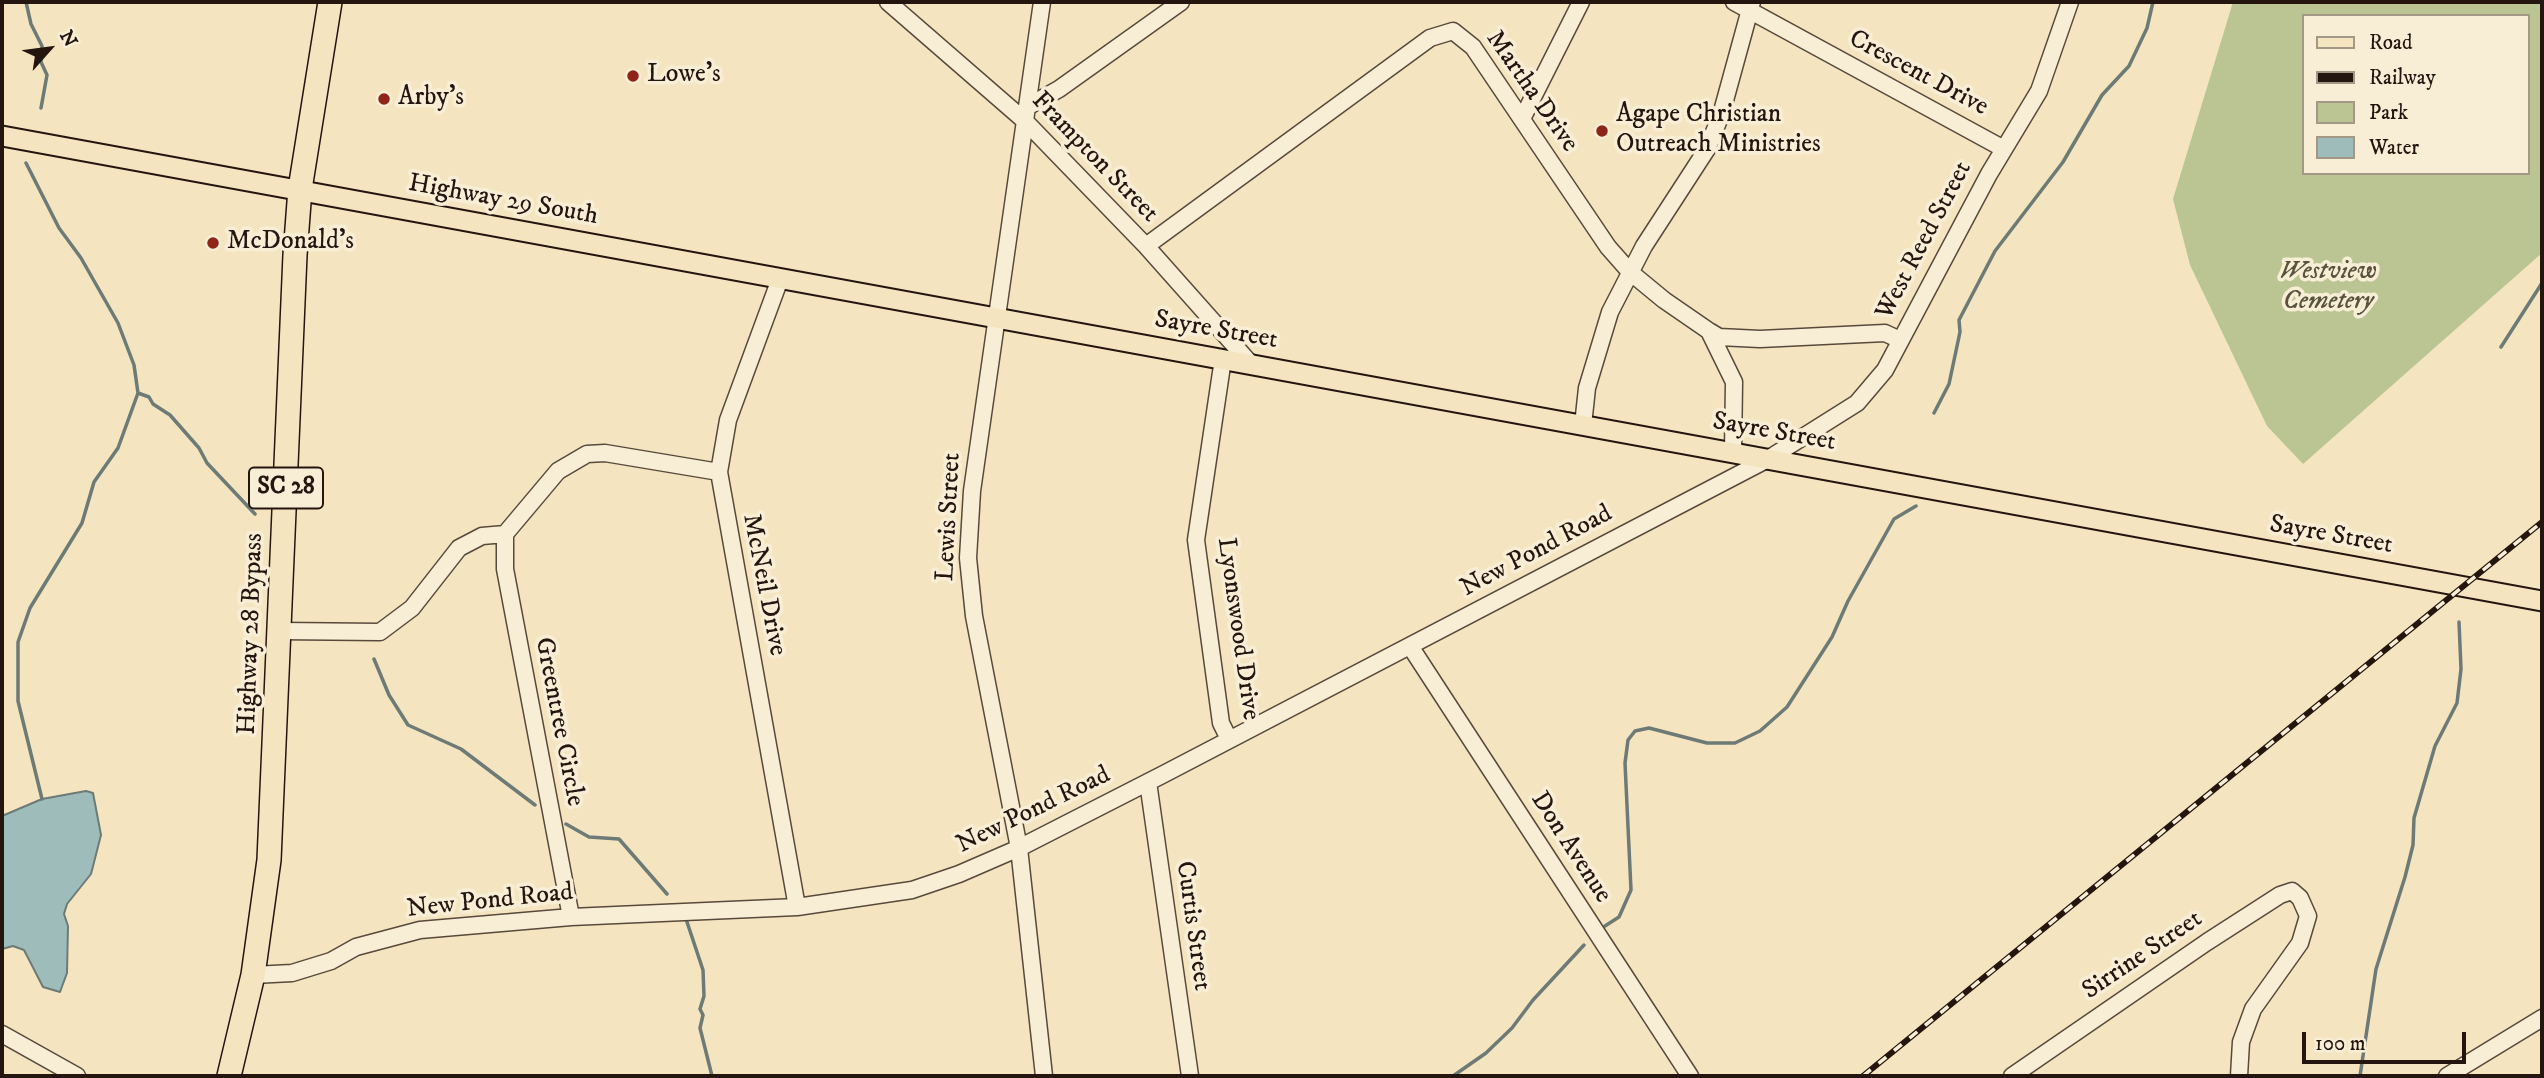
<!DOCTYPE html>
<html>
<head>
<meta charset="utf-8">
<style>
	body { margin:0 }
	#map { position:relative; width:2544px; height:1078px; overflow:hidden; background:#f4e5c0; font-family:"IM FELL DW Pica",serif }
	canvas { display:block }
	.frame { position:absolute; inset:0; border:4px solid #24150f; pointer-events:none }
	.legend { position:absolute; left:2302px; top:14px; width:228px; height:161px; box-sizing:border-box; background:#f8eed6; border:2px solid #a39786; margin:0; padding:9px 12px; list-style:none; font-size:21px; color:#24150f }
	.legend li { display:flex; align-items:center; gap:14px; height:35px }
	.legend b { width:35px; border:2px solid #a39786 }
	.north { position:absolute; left:14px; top:14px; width:70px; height:70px; -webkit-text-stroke:5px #f8eed6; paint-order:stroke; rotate:62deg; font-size:19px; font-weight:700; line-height:28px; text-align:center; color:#24150f }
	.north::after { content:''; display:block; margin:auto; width:24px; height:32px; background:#24150f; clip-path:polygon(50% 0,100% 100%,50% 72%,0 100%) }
	.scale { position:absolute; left:2302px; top:1032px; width:164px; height:32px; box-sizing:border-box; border:4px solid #24150f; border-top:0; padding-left:9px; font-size:21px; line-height:24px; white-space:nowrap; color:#24150f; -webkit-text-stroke:5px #f8eed6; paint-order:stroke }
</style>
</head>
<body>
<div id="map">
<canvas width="2544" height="1078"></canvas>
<div class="frame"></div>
<ul class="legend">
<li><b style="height:9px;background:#f4e5c0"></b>Road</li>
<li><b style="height:9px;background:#24150f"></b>Railway</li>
<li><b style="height:19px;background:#bac593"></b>Park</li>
<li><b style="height:19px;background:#9ebdba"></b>Water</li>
</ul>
<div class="north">N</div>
<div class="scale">100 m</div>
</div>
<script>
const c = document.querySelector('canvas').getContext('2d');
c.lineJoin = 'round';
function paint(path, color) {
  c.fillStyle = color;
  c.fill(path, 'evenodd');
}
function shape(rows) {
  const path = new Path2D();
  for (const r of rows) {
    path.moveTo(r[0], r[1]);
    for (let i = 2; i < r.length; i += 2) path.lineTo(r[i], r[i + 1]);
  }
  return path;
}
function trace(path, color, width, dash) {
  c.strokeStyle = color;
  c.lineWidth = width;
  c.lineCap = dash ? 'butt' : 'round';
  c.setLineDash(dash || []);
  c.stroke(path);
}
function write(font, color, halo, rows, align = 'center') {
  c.font = font + ' "IM FELL DW Pica",serif';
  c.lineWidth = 7;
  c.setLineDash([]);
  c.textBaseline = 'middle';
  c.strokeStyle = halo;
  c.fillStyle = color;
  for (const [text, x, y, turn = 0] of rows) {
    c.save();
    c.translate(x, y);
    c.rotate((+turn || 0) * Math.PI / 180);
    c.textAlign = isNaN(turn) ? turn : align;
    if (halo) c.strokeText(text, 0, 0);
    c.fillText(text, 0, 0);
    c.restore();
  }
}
const green = shape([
	[2233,2,2542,2,2542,253,2303,464,2267,426,2190,265,2173,199],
	[2304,16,2528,16,2528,173,2304,173]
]);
const water = shape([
	[86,791,93,793,101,835,91,874,67,904,64,914,68,926,67,973,60,992,43,987,24,950,13,946,2,949,2,816,42,799,86,791]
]);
const stream = shape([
	[26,2,31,24,42,46,41,62,47,75,41,108],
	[26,163,59,228,81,258,118,323,134,365,138,393,118,448,94,482,82,523,30,608,18,642,18,701,42,799],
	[2501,347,2542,283],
	[138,393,149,397,153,404,170,415,199,448,207,463,255,514],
	[1934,413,1949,384,1960,332,1959,320,1995,251,2063,162,2102,95,2129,66,2147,28,2153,2],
	[374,659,389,695,408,725,461,749,535,805],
	[566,824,589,837,619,839,667,894],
	[686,919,703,970,704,996,700,1009,703,1015,700,1028,712,1076],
	[1605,926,1619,917,1631,890,1625,763,1628,740,1635,731,1649,728,1707,743,1735,743,1760,731,1787,707,1832,637,1848,601,1894,519,1916,506],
	[1453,1076,1486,1053,1512,1028,1533,1000,1584,945],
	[2360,1076,2376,969,2405,877,2413,845,2414,818,2435,746,2457,703,2461,669,2459,622]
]);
const minor = shape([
	[888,2,1025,121,1146,246,1250,363],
	[1042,2,972,491,968,558,974,616,1019,848,1044,1076],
	[1734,2,2004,149],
	[1027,107,1059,89,1181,2],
	[1523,117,1581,2],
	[1146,246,1430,38,1453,31,1473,47,1608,247,1630,272,1664,300,1709,331,1734,382,1733,452],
	[780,279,728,420,719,472,797,907],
	[1709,331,1719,337,1760,339,1885,333,1900,340],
	[1223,359,1196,540,1221,723,1229,739],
	[1583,425,1587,388,1610,312,1644,246,1707,149,1721,115,1752,2],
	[280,631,380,632,412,608,459,548,482,536,505,534],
	[1410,646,1690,1076],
	[1148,782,1190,1076],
	[571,917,505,569,505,534,558,471,587,454,605,453,719,472],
	[253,975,292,973,331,961,356,947,420,930,571,917,797,907,912,890,959,874,1019,848,1162,775,1768,459,1857,403,1885,370,1989,174,2039,91,2070,2],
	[2,1034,77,1076],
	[2012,1076,2207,942,2280,895,2292,891,2300,898,2308,916,2300,943,2253,1009,2241,1042,2239,1076],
	[2447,1076,2542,1018]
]);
const major = shape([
	[2,136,2542,601]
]);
const highway = shape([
	[229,1076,253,975,269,860,295,255,300,189,330,2]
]);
const rail = shape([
	[1863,1076,2542,522]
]);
const markers = [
	[633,76,7,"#8f2418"],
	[384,99,7,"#8f2418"],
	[1602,131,7,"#8f2418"],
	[213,243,7,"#8f2418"]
];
const shields = [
	[286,488,74]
];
const shieldNames = [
	["SC 28",286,488]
];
const streetNames = [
	["Crescent Drive",1918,74,28],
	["Martha Drive",1531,92,55],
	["Frampton Street",1094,158,46],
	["Highway 29 South",503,201,10],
	["West Reed Street",1925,241,-62],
	["Sayre Street",1216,331,10],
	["Sayre Street",1774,433,10],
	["Lewis Street",950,517,-87],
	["Sayre Street",2331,536,10],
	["New Pond Road",1537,552,-28],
	["McNeil Drive",763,585,79],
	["Lyonswood Drive",1237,629,82],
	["Highway 28 Bypass",252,634,-88],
	["Greentree Circle",558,722,79],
	["New Pond Road",1034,811,-26],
	["Don Avenue",1570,848,57],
	["New Pond Road",490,902,-6],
	["Curtis Street",1192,926,82],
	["Sirrine Street",2143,956,-34]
];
const poiNames = [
	["Lowe's",647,76],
	["Arby's",398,99],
	["Agape Christian",1616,116],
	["Outreach Ministries",1616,146],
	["McDonald's",227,243]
];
const parkNames = [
	["Westview",2328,273],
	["Cemetery",2328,303]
];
paint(green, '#bac593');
paint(water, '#9ebdba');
trace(water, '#6d7a76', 2);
trace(stream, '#6d7a76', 3.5);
trace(minor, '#58493b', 19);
trace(major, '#24150f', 23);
trace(highway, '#24150f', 26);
trace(minor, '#f8eed6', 16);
trace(major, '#f4e5c0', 19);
trace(highway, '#f4e5c0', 23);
trace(rail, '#24150f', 6);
trace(rail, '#f8eed6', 3.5, [10]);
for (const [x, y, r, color] of markers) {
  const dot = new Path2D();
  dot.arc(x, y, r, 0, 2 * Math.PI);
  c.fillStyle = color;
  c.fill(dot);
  trace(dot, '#f8eed6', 2.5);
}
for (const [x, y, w] of shields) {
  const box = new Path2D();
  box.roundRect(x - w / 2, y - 20.5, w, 41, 5);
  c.fillStyle = '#f8eed6';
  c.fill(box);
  trace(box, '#24150f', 2);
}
write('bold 24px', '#24150f', null, shieldNames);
write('26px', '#24150f', '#f8eed6', streetNames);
write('26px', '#24150f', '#f8eed6', poiNames, 'left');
write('italic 26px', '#58533d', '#f8eed6', parkNames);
</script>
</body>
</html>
